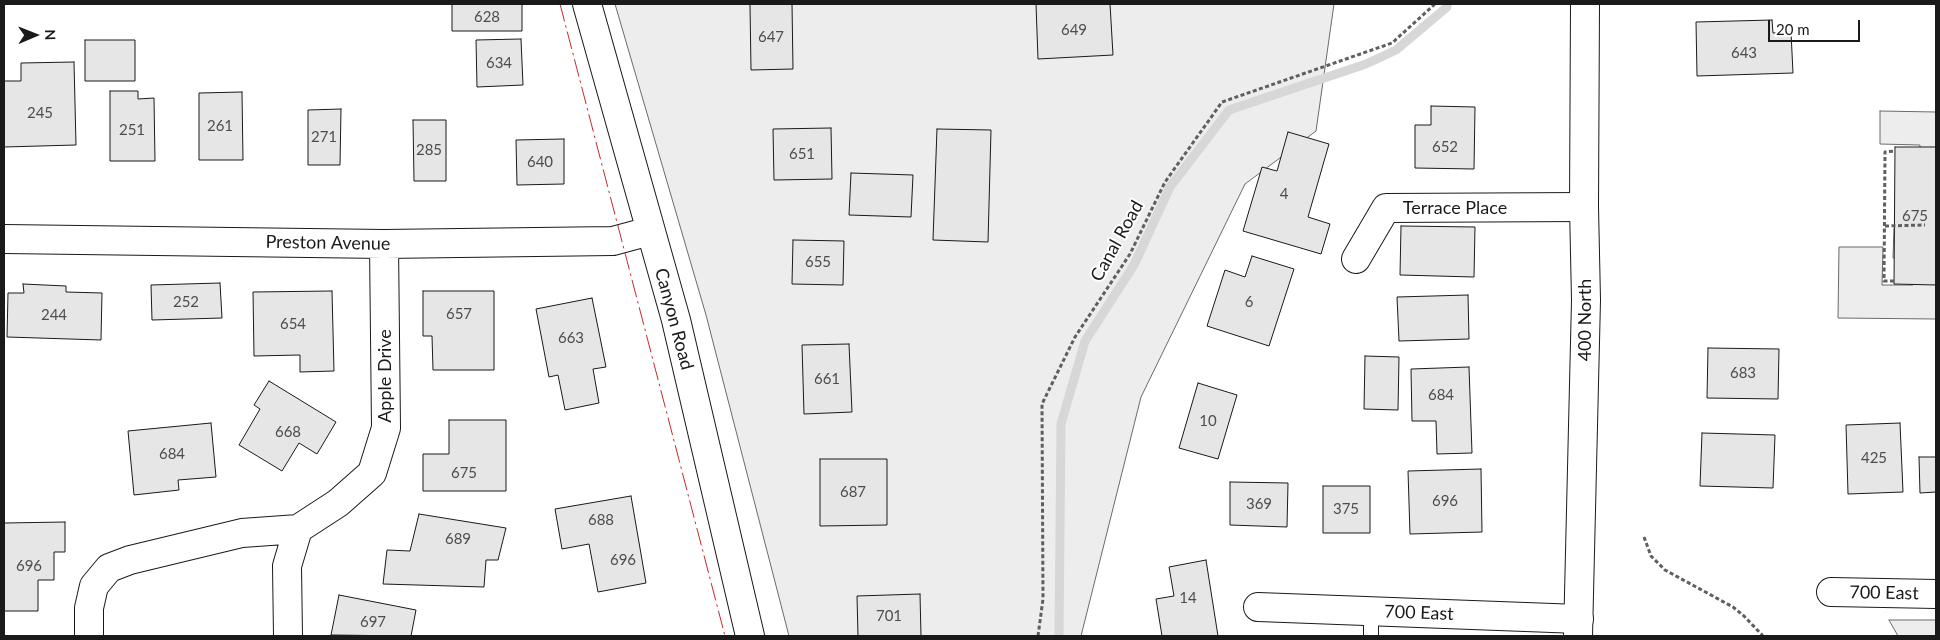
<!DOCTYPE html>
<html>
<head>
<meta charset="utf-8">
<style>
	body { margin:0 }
	#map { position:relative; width:1940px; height:640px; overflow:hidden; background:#fff; font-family:Lato,sans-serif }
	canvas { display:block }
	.frame { position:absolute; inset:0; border:5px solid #1a1a1a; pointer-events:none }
	.north { position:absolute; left:10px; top:10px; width:50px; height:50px; -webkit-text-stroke:4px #fff; paint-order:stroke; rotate:89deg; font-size:14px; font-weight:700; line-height:20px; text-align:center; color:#1a1a1a }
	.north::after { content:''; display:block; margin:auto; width:18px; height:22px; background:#1a1a1a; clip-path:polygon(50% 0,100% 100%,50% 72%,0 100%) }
	.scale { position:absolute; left:1768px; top:20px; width:92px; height:22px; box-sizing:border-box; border:2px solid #1a1a1a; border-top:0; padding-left:6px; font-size:15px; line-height:18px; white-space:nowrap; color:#1a1a1a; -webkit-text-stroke:4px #fff; paint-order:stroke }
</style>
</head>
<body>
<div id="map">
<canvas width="1940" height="640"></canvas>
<div class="frame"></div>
<div class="north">N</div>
<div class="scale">20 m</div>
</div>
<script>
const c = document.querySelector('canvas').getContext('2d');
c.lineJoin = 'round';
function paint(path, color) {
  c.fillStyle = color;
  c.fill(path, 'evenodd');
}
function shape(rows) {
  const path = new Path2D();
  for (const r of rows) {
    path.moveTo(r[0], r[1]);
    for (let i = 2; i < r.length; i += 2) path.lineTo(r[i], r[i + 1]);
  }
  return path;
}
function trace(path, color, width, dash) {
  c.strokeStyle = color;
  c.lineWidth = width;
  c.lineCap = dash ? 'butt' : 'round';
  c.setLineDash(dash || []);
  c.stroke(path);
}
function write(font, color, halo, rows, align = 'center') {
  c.font = font + ' Lato,sans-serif';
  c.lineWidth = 4;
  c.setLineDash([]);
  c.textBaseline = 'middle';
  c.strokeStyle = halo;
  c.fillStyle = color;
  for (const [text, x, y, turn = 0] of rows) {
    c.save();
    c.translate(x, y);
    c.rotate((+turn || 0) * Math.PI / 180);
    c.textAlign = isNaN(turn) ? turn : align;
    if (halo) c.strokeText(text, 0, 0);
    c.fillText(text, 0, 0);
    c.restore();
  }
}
const built = shape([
	[615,4,1334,4,1316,131,1245,184,1141,397,1081,636,789,636,706,315,615,4],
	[1880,111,1936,112,1936,319,1838,318,1839,247,1883,247,1882,285,1913,285,1914,258,1893,258,1894,228,1915,228,1920,145,1880,144,1880,111],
	[1889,620,1936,620,1936,636,1898,636,1889,620]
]);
const stream = shape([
	[1059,636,1061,424,1085,341,1134,265,1170,187,1229,110,1366,64,1396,50,1447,7,1447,4]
]);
const building = shape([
	[452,4,522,4,522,31,452,31,452,4],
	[750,4,792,4,793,69,751,70,750,4],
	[1036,4,1110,4,1113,55,1038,59,1036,4],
	[1772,20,1773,33,1791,32,1793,73,1697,76,1696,22,1772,20],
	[521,39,523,85,477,87,476,40,521,39],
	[85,40,135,40,135,81,85,81,85,40],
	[74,62,76,145,4,147,4,81,21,81,21,63,74,62],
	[110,91,138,91,138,99,154,98,155,161,110,161,110,91],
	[242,92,243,160,199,160,199,93,242,92],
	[1431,106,1475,107,1474,169,1415,168,1415,125,1431,125,1431,106],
	[341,109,340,165,308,165,308,110,341,109],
	[413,120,446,120,446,181,414,181,413,120],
	[831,128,832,179,774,180,773,129,831,128],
	[937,129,991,130,988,242,933,240,937,129],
	[1288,132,1329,144,1308,217,1330,224,1321,254,1243,231,1262,167,1277,171,1288,132],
	[564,139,564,184,517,185,516,140,564,139],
	[1895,147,1936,147,1936,285,1894,284,1895,147],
	[851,173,913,175,911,217,849,215,851,173],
	[1401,226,1475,227,1474,277,1400,275,1401,226],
	[793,240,844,241,843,285,792,284,793,240],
	[1252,256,1294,269,1269,346,1207,326,1225,270,1245,277,1252,256],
	[220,283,222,318,152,320,151,285,220,283],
	[23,284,66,286,66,292,102,293,101,340,7,337,8,293,24,293,23,284],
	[332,291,334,371,300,372,300,355,254,356,253,292,332,291],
	[423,291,494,291,494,370,433,370,432,336,423,336,423,291],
	[1468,295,1469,339,1399,341,1397,297,1468,295],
	[592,298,606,367,593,369,599,403,565,410,558,375,549,377,536,309,592,298],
	[849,344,852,412,804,414,802,345,849,344],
	[1708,348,1779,349,1778,399,1707,398,1708,348],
	[1365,356,1399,357,1398,410,1364,409,1365,356],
	[1469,367,1472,453,1437,454,1436,421,1412,421,1411,369,1469,367],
	[269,381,336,422,317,454,299,443,282,471,239,445,260,409,254,405,269,381],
	[1198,383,1237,395,1218,459,1179,448,1198,383],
	[449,420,506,420,506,491,423,491,423,454,449,454,449,420],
	[211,423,216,477,178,480,179,490,134,495,128,431,211,423],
	[1900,423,1903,492,1848,494,1846,425,1900,423],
	[1702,433,1775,435,1773,488,1700,486,1702,433],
	[1919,457,1936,457,1936,492,1920,493,1919,457],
	[820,459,887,459,887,525,820,526,820,459],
	[1481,469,1482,532,1410,534,1408,471,1481,469],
	[1230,482,1288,483,1287,527,1230,525,1230,482],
	[1323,486,1370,486,1370,533,1323,533,1323,486],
	[631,496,646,583,598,592,589,544,562,549,555,509,631,496],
	[419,514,506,528,498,560,486,560,484,587,383,584,387,550,410,551,419,514],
	[65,522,65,552,54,552,54,580,38,580,38,611,4,611,4,523,65,522],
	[1206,560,1218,636,1162,636,1156,599,1174,596,1169,567,1206,560],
	[920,594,921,636,858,636,857,596,920,594],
	[339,595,416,610,411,636,331,635,339,595]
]);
const path = shape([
	[1885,226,1925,225],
	[1894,281,1884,281,1885,152,1895,151],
	[1644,537,1651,556,1665,570,1733,607,1744,616,1763,636],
	[1038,636,1043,599,1042,404,1075,337,1130,254,1165,182,1222,102,1392,43,1435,4]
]);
const lane = shape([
	[1371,636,1371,612]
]);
const street = shape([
	[4,239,384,244,613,241,650,231],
	[1356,259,1386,208,1584,207],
	[1831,592,1936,594],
	[1258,607,1579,619],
	[89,636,89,608,94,586,109,568,130,560,242,533,298,529,338,503,372,473,386,428,384,244],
	[288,636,287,566,298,529]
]);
const secondary = shape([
	[587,4,676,320,750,636]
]);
const primary = shape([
	[1578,636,1586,300,1584,207,1585,4]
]);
const power = shape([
	[560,4,725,636]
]);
const numberNames = [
	["628",487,17],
	["649",1074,30],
	["647",771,37],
	["643",1744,53],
	["634",499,63],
	["245",40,113],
	["261",220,126],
	["251",132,130],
	["271",324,137],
	["652",1445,147],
	["285",429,150],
	["651",802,154],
	["640",540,162],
	["4",1284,194],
	["675",1915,216],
	["655",818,262],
	["252",186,302],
	["6",1249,302],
	["657",459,314],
	["244",54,315],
	["654",293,324],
	["663",571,338],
	["683",1743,373],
	["661",827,379],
	["684",1441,395],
	["10",1208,421],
	["668",288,432],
	["684",172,454],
	["425",1874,458],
	["675",464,473],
	["687",853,492],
	["696",1445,501],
	["369",1259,504],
	["375",1346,509],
	["688",601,520],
	["689",458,539],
	["696",623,560],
	["696",29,566],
	["14",1188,598],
	["701",889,616],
	["697",373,622]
];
const streetNames = [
	["Terrace Place",1455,208],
	["Canal Road",1117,241,-61],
	["Preston Avenue",328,243,1],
	["Canyon Road",674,319,75],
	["400 North",1585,320,-90],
	["Apple Drive",385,376,-90],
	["700 East",1884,593,1],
	["700 East",1419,613,2]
];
paint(built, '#ededed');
trace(built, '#6a6a6a', 1);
trace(stream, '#d7d7d7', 9);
paint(building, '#e6e6e6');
trace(building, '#1a1a1a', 1);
trace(lane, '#1a1a1a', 16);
trace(street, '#1a1a1a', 30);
trace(secondary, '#1a1a1a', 30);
trace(primary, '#1a1a1a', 30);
trace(path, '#5f5f5f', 3, [4, 2.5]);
trace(lane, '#fff', 14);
trace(street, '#fff', 28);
trace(secondary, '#fff', 28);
trace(primary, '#fff', 28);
trace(power, '#c62828', 1, [18, 4, 2.5, 4]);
write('15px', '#4d4d4d', null, numberNames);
write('18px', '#1a1a1a', '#fff', streetNames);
</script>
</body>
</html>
